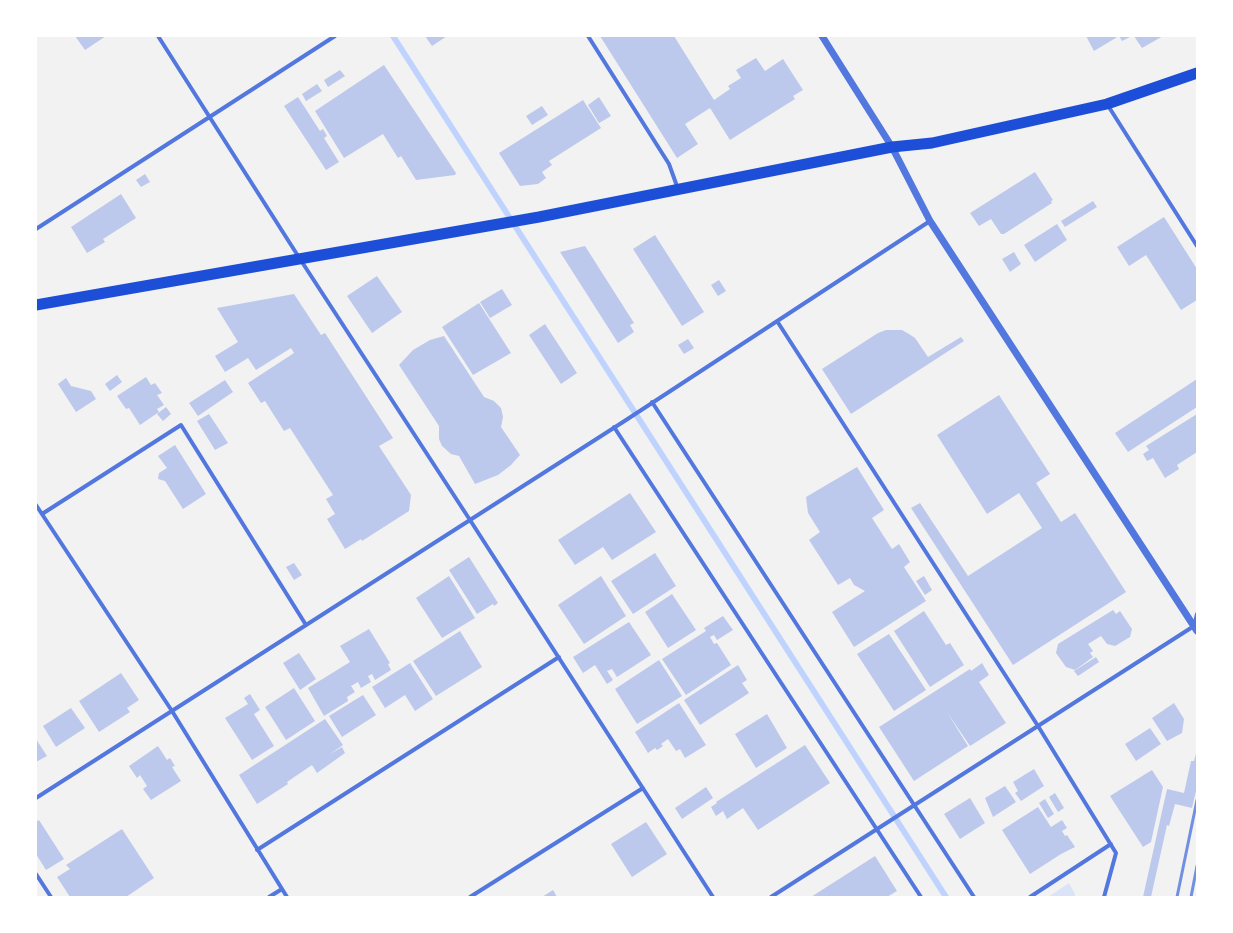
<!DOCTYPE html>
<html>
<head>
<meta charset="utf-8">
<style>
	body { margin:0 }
	#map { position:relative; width:1233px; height:933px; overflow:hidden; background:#f2f2f2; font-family:Inter,sans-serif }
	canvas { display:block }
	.frame { position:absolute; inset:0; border:37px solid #fff; pointer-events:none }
</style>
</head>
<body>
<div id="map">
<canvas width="1233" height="933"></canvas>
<div class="frame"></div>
</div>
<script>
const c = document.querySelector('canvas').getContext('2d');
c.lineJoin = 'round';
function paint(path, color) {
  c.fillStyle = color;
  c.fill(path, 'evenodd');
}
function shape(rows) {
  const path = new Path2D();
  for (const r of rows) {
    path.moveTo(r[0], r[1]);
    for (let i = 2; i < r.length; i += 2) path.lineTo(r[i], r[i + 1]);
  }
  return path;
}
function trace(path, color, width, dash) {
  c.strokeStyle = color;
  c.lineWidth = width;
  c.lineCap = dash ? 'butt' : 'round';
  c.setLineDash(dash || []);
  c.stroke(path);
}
const green = shape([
	[1069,883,1075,894,1074,897,1048,897]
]);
const stream = shape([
	[393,36,946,897]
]);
const building = shape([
	[75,36,106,36,85,50],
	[425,36,447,36,432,46],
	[600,36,674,36,714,100,730,89,728,86,741,78,736,70,756,58,765,71,783,59,803,90,793,96,795,99,730,140,710,108,685,124,698,144,677,158],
	[1086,36,1132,36,1122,41,1119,36,1094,51],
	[1134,36,1163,36,1142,48],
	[384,65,456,173,455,175,416,180,401,156,398,158,383,134,344,158,315,111],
	[340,70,345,76,328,87,324,80],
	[317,84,322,91,306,101,302,94],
	[298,97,320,131,323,129,327,136,324,138,339,162,326,170,284,106],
	[599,97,611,116,599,123,588,105],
	[583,100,601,128,549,161,552,165,542,172,546,178,538,184,520,186,499,153],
	[542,106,548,115,532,125,526,116],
	[1035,172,1053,200,1051,201,1052,203,1004,234,1001,234,991,219,979,226,970,213],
	[145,174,150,182,141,187,136,180],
	[121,194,136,218,103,239,105,242,87,253,71,227],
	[1093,201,1097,207,1065,227,1061,221],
	[1164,217,1197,269,1197,300,1181,310,1146,255,1129,266,1117,247],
	[1057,224,1067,240,1035,262,1024,245],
	[655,235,704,312,682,326,633,249],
	[585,246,634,323,630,325,634,332,618,343,560,252],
	[1014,252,1021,264,1010,272,1002,259],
	[377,276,402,312,372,333,347,296],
	[719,280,726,291,718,296,711,285],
	[502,289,512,305,490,318,480,302],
	[294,294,321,335,325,333,393,438,379,446,411,495,409,511,362,541,361,539,345,549,327,519,335,514,326,499,333,495,290,428,284,431,265,401,261,403,248,383,294,353,291,348,256,370,248,358,225,372,215,356,238,342,217,308],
	[479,303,511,353,473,375,442,327],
	[545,324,577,373,561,384,529,335],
	[886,330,902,330,909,334,915,338,928,357,961,337,964,341,851,414,822,369,878,333],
	[444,336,484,397,494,401,501,408,503,417,501,427,520,455,511,465,498,475,475,484,459,456,451,454,442,446,439,439,439,426,399,365,413,350,430,340],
	[688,339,694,348,684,354,678,345],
	[117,375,122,382,110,391,105,384],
	[146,377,151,385,155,383,162,393,157,395,164,405,157,409,159,412,140,425,129,408,126,409,117,396],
	[66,378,71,386,91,391,96,399,76,412,58,384],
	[1197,379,1197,407,1128,452,1115,433],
	[225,380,233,392,198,416,189,403],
	[999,395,1050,474,1036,483,1061,522,1075,513,1126,592,1013,665,911,508,920,503,968,576,1042,528,1019,493,987,514,937,435],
	[166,407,171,414,163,421,157,414],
	[209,414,228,443,215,450,197,421],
	[1197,414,1197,452,1177,465,1179,469,1165,478,1153,458,1147,461,1143,454,1149,450,1146,446],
	[175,445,206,494,183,509,165,481,158,479,159,473,167,468,158,456],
	[857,467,884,510,872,518,892,549,899,544,910,562,904,567,926,601,854,647,832,612,865,591,854,585,850,578,838,585,809,540,820,532,808,513,806,497],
	[630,493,656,532,612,560,603,547,575,565,558,540],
	[655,553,676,586,633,614,611,581],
	[469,557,498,603,494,606,493,604,477,614,449,570],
	[294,563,302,575,294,580,286,567],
	[449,576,475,618,442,638,416,598],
	[601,576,626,616,584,644,558,605],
	[924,576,932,590,925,595,916,581],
	[672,594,696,630,668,648,645,612],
	[1113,610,1116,614,1120,611,1132,629,1130,637,1115,646,1107,644,1101,636,1088,644,1093,651,1090,653,1093,657,1075,670,1066,667,1056,653,1058,644],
	[924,611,946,645,950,643,964,665,930,687,894,631],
	[723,616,733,630,717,640,714,635,710,637,714,644,717,643,731,665,686,695,662,659,706,631,704,628],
	[629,622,651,655,617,677,612,669,607,671,613,680,607,684,595,665,583,673,573,657],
	[369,629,390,663,388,664,391,670,375,680,372,674,368,676,371,682,361,688,358,682,351,686,355,692,347,697,348,701,324,716,308,688,350,662,340,646],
	[460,631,482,667,436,696,413,661],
	[889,634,926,690,894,711,857,654],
	[299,653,316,679,300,690,283,663],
	[1096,657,1099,662,1078,676,1074,671],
	[659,660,682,696,637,724,615,689],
	[410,663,433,699,415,711,405,695,385,708,372,687],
	[982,663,989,675,979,682,1006,723,970,746,947,712,968,746,914,781,879,727,970,669,971,671],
	[738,665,747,680,742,683,749,693,700,725,684,700],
	[121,673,139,700,127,708,130,712,99,732,79,701],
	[294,688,315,721,286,740,265,707],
	[250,694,260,710,254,714,274,746,252,760,225,718,248,704,244,698],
	[363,695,376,715,342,737,329,716],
	[679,703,706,745,685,758,680,749,676,751,668,739,661,744,663,746,657,750,655,748,648,753,635,732],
	[1174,703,1184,719,1182,733,1167,741,1152,718],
	[71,708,85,728,56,747,43,726],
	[767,714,787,748,756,768,735,734],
	[325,719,343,745,330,754,342,747,345,753,317,773,312,765,287,782,288,784,257,804,239,775],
	[1150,728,1161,744,1136,761,1125,744],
	[36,739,47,756,36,762],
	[805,745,830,783,758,830,743,808,727,819,723,811,716,816,711,807,717,803,716,802],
	[158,746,167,760,170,758,175,766,172,767,181,781,151,800,143,789,147,786,140,775,137,778,129,766],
	[1197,750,1197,787,1192,808,1175,804,1169,826,1167,825,1151,897,1143,897,1167,789,1184,793,1191,761,1194,761],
	[1034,769,1044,786,1021,801,1015,793,1018,791,1013,782],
	[1152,770,1163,787,1151,842,1143,847,1110,796],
	[1005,786,1016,802,993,817,985,798],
	[706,787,713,798,682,819,675,808],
	[1055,793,1064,808,1058,812,1049,797],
	[970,798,985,823,960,839,944,814],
	[1045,799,1054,814,1048,818,1039,803],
	[1038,807,1051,827,1062,820,1067,828,1062,831,1065,836,1067,835,1075,847,1061,854,1030,874,1002,830],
	[39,820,64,859,46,870,36,854,36,822],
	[646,822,667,854,632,877,611,844],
	[122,829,154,878,126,897,70,897,57,877,70,869,66,865],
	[875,856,897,891,887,897,811,897],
	[553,890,557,897,542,897]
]);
const minor = shape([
	[158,36,300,259,470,520,713,897],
	[588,36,669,164,678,189],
	[1107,104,1197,246],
	[36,229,335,36],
	[777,321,1038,726,1116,853,1104,897],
	[652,402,974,897],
	[614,427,921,897],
	[36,505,172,711,287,897],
	[42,514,181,425,306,625],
	[36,798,623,422,930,221],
	[257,850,559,657],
	[36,874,51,897],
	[269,897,282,889],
	[470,897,643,788],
	[771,897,1194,626,1197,614],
	[1030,897,1111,844]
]);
const tertiary = shape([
	[822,36,892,147,930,221,1197,631]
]);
const trunk = shape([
	[36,305,539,217,892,147,932,143,1107,104,1197,73]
]);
const rail = shape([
	[1177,897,1197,800],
	[1191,897,1197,866]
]);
paint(green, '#dbe4f7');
trace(stream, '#bfd3fe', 6);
paint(building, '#bdc9ec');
trace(minor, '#5277de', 4);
trace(tertiary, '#5277de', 7);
trace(trunk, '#1d4ed8', 11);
trace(rail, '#7290e2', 3);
</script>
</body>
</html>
